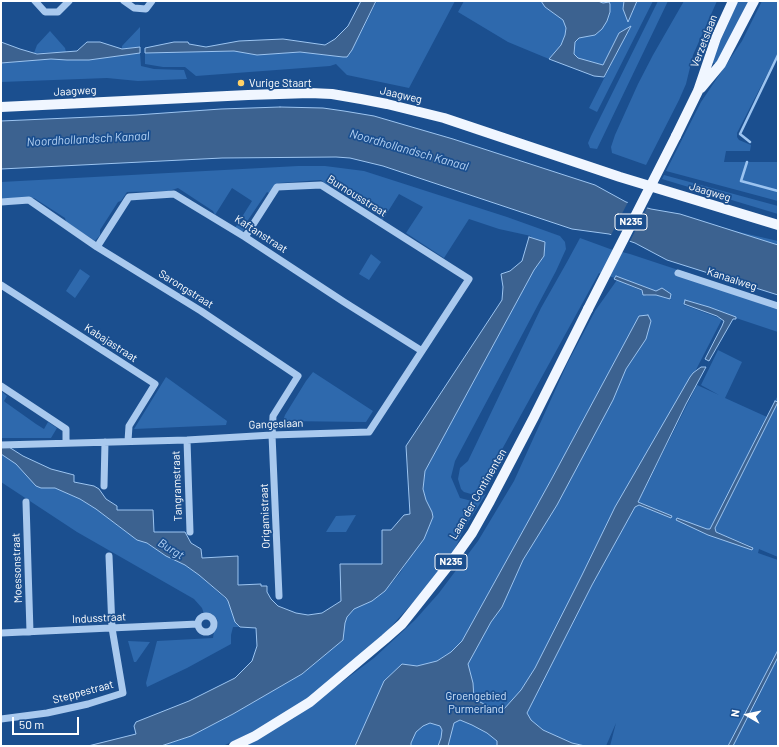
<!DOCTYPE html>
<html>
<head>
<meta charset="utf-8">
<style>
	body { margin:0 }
	#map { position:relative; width:779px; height:747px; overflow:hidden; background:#1b4f8f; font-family:Barlow,sans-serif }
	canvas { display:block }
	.frame { position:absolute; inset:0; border:2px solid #fff; pointer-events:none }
	.north { position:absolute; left:727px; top:695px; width:40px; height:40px; -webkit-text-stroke:3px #1b4f8f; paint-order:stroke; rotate:279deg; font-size:11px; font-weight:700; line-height:16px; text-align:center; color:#fff }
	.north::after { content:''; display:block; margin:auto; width:14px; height:18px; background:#fff; clip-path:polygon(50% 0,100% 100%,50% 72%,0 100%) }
	.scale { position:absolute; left:12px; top:717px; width:67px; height:18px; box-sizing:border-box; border:2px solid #fff; border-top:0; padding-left:5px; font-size:12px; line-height:14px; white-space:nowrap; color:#fff; -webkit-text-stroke:3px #1b4f8f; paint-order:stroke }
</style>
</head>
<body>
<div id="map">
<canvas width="779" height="747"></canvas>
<div class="frame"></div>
<div class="north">N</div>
<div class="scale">50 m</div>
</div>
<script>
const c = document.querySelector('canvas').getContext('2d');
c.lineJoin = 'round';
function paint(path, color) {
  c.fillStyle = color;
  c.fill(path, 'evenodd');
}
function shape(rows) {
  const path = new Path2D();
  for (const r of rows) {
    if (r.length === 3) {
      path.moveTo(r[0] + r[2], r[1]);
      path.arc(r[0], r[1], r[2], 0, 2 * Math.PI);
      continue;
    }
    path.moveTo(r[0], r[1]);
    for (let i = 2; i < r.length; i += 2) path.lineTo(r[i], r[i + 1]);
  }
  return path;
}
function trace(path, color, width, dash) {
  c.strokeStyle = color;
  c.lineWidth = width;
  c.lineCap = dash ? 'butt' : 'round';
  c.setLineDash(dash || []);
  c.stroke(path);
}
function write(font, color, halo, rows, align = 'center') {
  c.font = font + ' Barlow,sans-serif';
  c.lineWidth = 3.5;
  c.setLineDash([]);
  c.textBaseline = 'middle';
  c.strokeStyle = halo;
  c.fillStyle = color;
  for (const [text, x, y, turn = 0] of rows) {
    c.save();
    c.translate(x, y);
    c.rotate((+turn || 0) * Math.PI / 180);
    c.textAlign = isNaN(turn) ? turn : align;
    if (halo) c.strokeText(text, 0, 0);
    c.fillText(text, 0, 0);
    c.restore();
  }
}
const green = shape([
	[377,1,455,1,409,88,347,75,336,64,330,66,196,76,185,67,163,67,145,64,145,53,234,51,257,55,300,52,343,57,347,57,352,50],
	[464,1,541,1,545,7,563,20,566,28,565,35,561,45,549,59,508,42,458,12],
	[598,1,623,1,623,9,628,21,637,1,653,1,597,112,589,108,630,27,619,33,603,65,578,58,574,54,575,42,579,38,595,35,609,3,603,3],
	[658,1,668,1,597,149,590,148,588,143,591,136],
	[684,1,717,1,693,55,686,84,679,100,646,165,612,153,611,147,615,135,638,84,653,55],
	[738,1,750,1,718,63,713,63,712,60],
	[762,1,778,1,778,53,737,133,737,137,739,140,751,145,750,151,726,151,724,162,778,162,778,201,666,171,701,102,742,41],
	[140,27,140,47,122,49,122,46],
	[50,31,65,48,66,52,34,53,37,45],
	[140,53,141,66,154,69,184,70,187,79,138,81,107,78,1,82,1,63,51,59,67,60,89,60],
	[298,166,325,166,364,171,507,217,560,236,565,242,566,249,556,271,455,461,451,477,460,498,472,501,486,494,464,529,453,553,429,585,387,631,321,690,262,727,223,746,161,746,191,736,233,714,302,674,343,640,344,623,347,617,354,609,385,591,400,573,427,531,433,517,432,512,426,500,423,489,425,471,534,270,544,256,545,242,529,237,531,236,499,229,469,219,444,258,406,233,423,207,399,194,382,221,381,217,331,185,328,186,321,180,279,183,275,185,269,193,267,192,246,223,248,225,243,231,239,231,235,228,252,201,232,188,215,215,213,211,178,188,169,191,127,192,121,201,118,202,100,230,100,235,95,241,66,222,65,218,34,198,1,199,1,182],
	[664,175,778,206,778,214,662,179],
	[726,229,778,241,778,245],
	[580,238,610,249,630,254,778,303,778,332,736,318,736,317,709,307,685,300,684,305,722,319,512,729,535,746,390,746,465,651,629,335,551,480,462,641,451,652,437,661,417,666,402,664,384,681,355,746,245,746,294,718,374,658,415,620,439,593,478,541,514,481,567,364,595,311,617,280,642,291,646,296,656,295,672,300,670,299,671,294,656,291,616,276,615,278,599,273,478,493,471,494,464,492,461,489,458,479,460,468,468,461,541,308,567,262],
	[371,254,381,262,369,280,359,274],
	[80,269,90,276,75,298,66,291],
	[718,350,742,362,725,398,767,417,710,529,707,529,706,532,708,535,753,547,716,532,715,528,778,402,775,401,778,395,778,557,759,549,758,553,778,560,778,650,728,746,610,746,616,723,606,746,585,746,572,743,543,730,531,720,527,713,592,585,635,507,638,505,670,517,671,516,638,502,697,385,719,395,701,385],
	[313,372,373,411,366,422,283,421,285,415,306,381],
	[166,377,227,421,226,425,134,429],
	[1,391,7,396,4,401,5,402,36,424,44,429,48,422,57,428,51,438,1,438],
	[1,454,16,464,30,479,41,488,55,488,80,499,96,509,137,540,147,543,166,556,185,565,199,575,228,601,235,622,240,627,233,627,231,635,231,644,187,668,147,687,146,683,157,641,213,638,214,631,218,625,217,619,212,614,209,613,204,614,202,608,194,599,77,532,1,482],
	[356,515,346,532,326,532,336,516],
	[128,641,150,642,136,662,134,662],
	[778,657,778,746,733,746]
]);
const water = shape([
	[361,1,376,1,352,50,347,57,343,57,300,52,257,55,234,51,145,53,145,48,174,42,188,42,189,44,206,47,239,41,283,39,325,45,335,39,348,26,361,1],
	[541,1,598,1,603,3,609,2,610,4,610,12,607,21,602,29,595,35,579,38,575,42,574,54,578,58,603,65,619,33,631,26,604,77,594,76,549,59,561,45,565,35,566,28,563,20,545,7,541,1],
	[624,1,637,1,628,22,623,9,624,1],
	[1,42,20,49,37,54,77,51,87,42,100,42,122,49,140,47,140,53,89,60,67,60,51,59,1,63,1,42],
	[280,107,323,108,344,111,374,116,453,139,595,185,626,202,651,209,680,214,778,245,778,295,667,260,635,243,609,234,572,229,383,166,350,158,336,157,222,158,1,169,1,121,136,115,221,109,280,107],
	[529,237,545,242,544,256,534,270,425,471,423,489,426,500,432,512,433,517,424,539,385,591,372,601,354,609,347,617,345,623,343,640,302,674,233,714,191,736,161,746,88,746,136,734,134,726,136,722,189,701,235,678,252,661,257,646,256,628,240,627,235,622,228,601,226,598,199,575,185,565,166,556,147,543,137,540,96,509,80,499,55,488,41,488,36,486,16,464,1,454,1,442,23,456,51,469,74,475,74,482,94,486,99,489,106,499,117,506,117,510,153,510,154,532,185,532,191,543,201,549,202,558,238,556,238,585,261,584,261,586,267,586,267,592,271,599,278,606,296,613,308,615,322,613,341,601,340,564,382,564,382,530,391,530,404,515,410,514,406,446,502,300,503,287,501,274,510,271,522,261,529,237],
	[616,276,656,291,662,288,671,294,670,299,656,295,643,295,642,290,614,279,616,276],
	[685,300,709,307,736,317,736,319,733,319,709,361,705,359,722,326,724,321,717,316,684,304,685,300],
	[648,315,651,321,646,339,626,369,613,400,557,505,523,560,502,607,491,622,468,664,473,683,474,699,498,711,504,709,521,690,535,668,582,575,615,507,690,377,693,373,701,367,706,367,686,404,638,502,672,516,671,518,639,505,635,507,592,585,527,713,531,720,543,730,572,743,585,746,497,746,497,741,487,733,472,725,460,720,454,723,448,746,438,746,441,738,442,730,440,726,430,723,423,726,416,732,411,743,411,746,355,746,384,681,402,664,417,666,437,661,451,652,462,641,551,480,639,316,648,315],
	[775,401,778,402,715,528,716,532,753,548,752,550,708,535,676,520,677,518,707,529,710,529,775,401],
	[778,650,778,657,733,746,728,746,778,650]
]);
const pier = shape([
	[629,200,648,206,629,243,610,237]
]);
const stream = shape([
	[750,142,740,134,778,55],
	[747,162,741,181,778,191]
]);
const minor = shape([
	[35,1,45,12,58,12,69,1],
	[124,1,134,8,146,9,152,1],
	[1,202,29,200,97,247,201,311,298,376,273,416,272,435,279,596],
	[97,247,129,197,174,194,245,237,344,302,422,351],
	[678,273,778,306],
	[1,285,155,384,129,426,128,441],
	[1,386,66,429,66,443],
	[187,440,190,532],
	[1,445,187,440,272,435,369,432,469,279,321,185,277,187,245,237],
	[104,486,105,442],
	[26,502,30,632],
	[206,624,8],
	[1,633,198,624],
	[1,719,47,713,88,704,123,693,112,628,109,556]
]);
const major = shape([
	[701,88,721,64,754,1],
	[1,107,248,95,310,93,332,94,361,99,387,104,444,118,620,177,778,225],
	[676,136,698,91,716,38,733,1],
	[234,746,255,736,310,702,385,639,402,624,414,609,452,561,472,533,490,501,534,417,588,309]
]);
const majorBridge = shape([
	[588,309,676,136]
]);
const markers = [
	[241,83,4,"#ffd166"]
];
const shields = [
	[631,222,32],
	[451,562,32]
];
const shieldNames = [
	["N235",631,222],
	["N235",451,562]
];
const streetNames = [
	["Verzetslaan",704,41,-69],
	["Jaagweg",75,91,-3],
	["Jaagweg",401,95,13],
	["Jaagweg",710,192,17],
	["Burnousstraat",357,196,32],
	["Kaftanstraat",261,234,33],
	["Kanaalweg",732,279,18],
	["Sarongstraat",186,289,32],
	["Kabajastraat",111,343,33],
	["Gangeslaan",276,424,-2],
	["Tangramstraat",177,486,-92],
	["Laan der Continenten",478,494,-60],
	["Origamistraat",265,516,-92],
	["Moessonstraat",17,568,-92],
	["Indusstraat",99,618,-3],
	["Steppestraat",83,692,-15]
];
const poiNames = [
	["Vurige Staart",249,83]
];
const parkNames = [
	["Groengebied",476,696],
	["Purmerland",476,709]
];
const waterNames = [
	["Noordhollandsch Kanaal",88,139,-3],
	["Noordhollandsch Kanaal",409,150,16],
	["Burgt",171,549,32]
];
paint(green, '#2e69ad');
paint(water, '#3c6290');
trace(water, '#9cc4f0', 1);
paint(pier, '#1b4f8f');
trace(stream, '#9cc4f0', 2.5);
trace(minor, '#a9c9ee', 7);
trace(major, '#f0f6ff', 10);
trace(majorBridge, '#f0f6ff', 10);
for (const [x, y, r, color] of markers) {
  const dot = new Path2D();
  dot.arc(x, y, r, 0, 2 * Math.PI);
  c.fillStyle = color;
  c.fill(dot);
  trace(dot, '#1b4f8f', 1.5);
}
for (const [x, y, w] of shields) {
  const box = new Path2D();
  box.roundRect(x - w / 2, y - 8, w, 16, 3);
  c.fillStyle = '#1b4f8f';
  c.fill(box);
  trace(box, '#fff', 1);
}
write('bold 10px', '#fff', null, shieldNames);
write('11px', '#fff', '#1b4f8f', streetNames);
write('11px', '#fff', '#1b4f8f', poiNames, 'left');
write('11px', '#cfe3fa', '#1b4f8f', parkNames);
write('italic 12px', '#b5d3f5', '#1b4f8f', waterNames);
</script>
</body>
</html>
